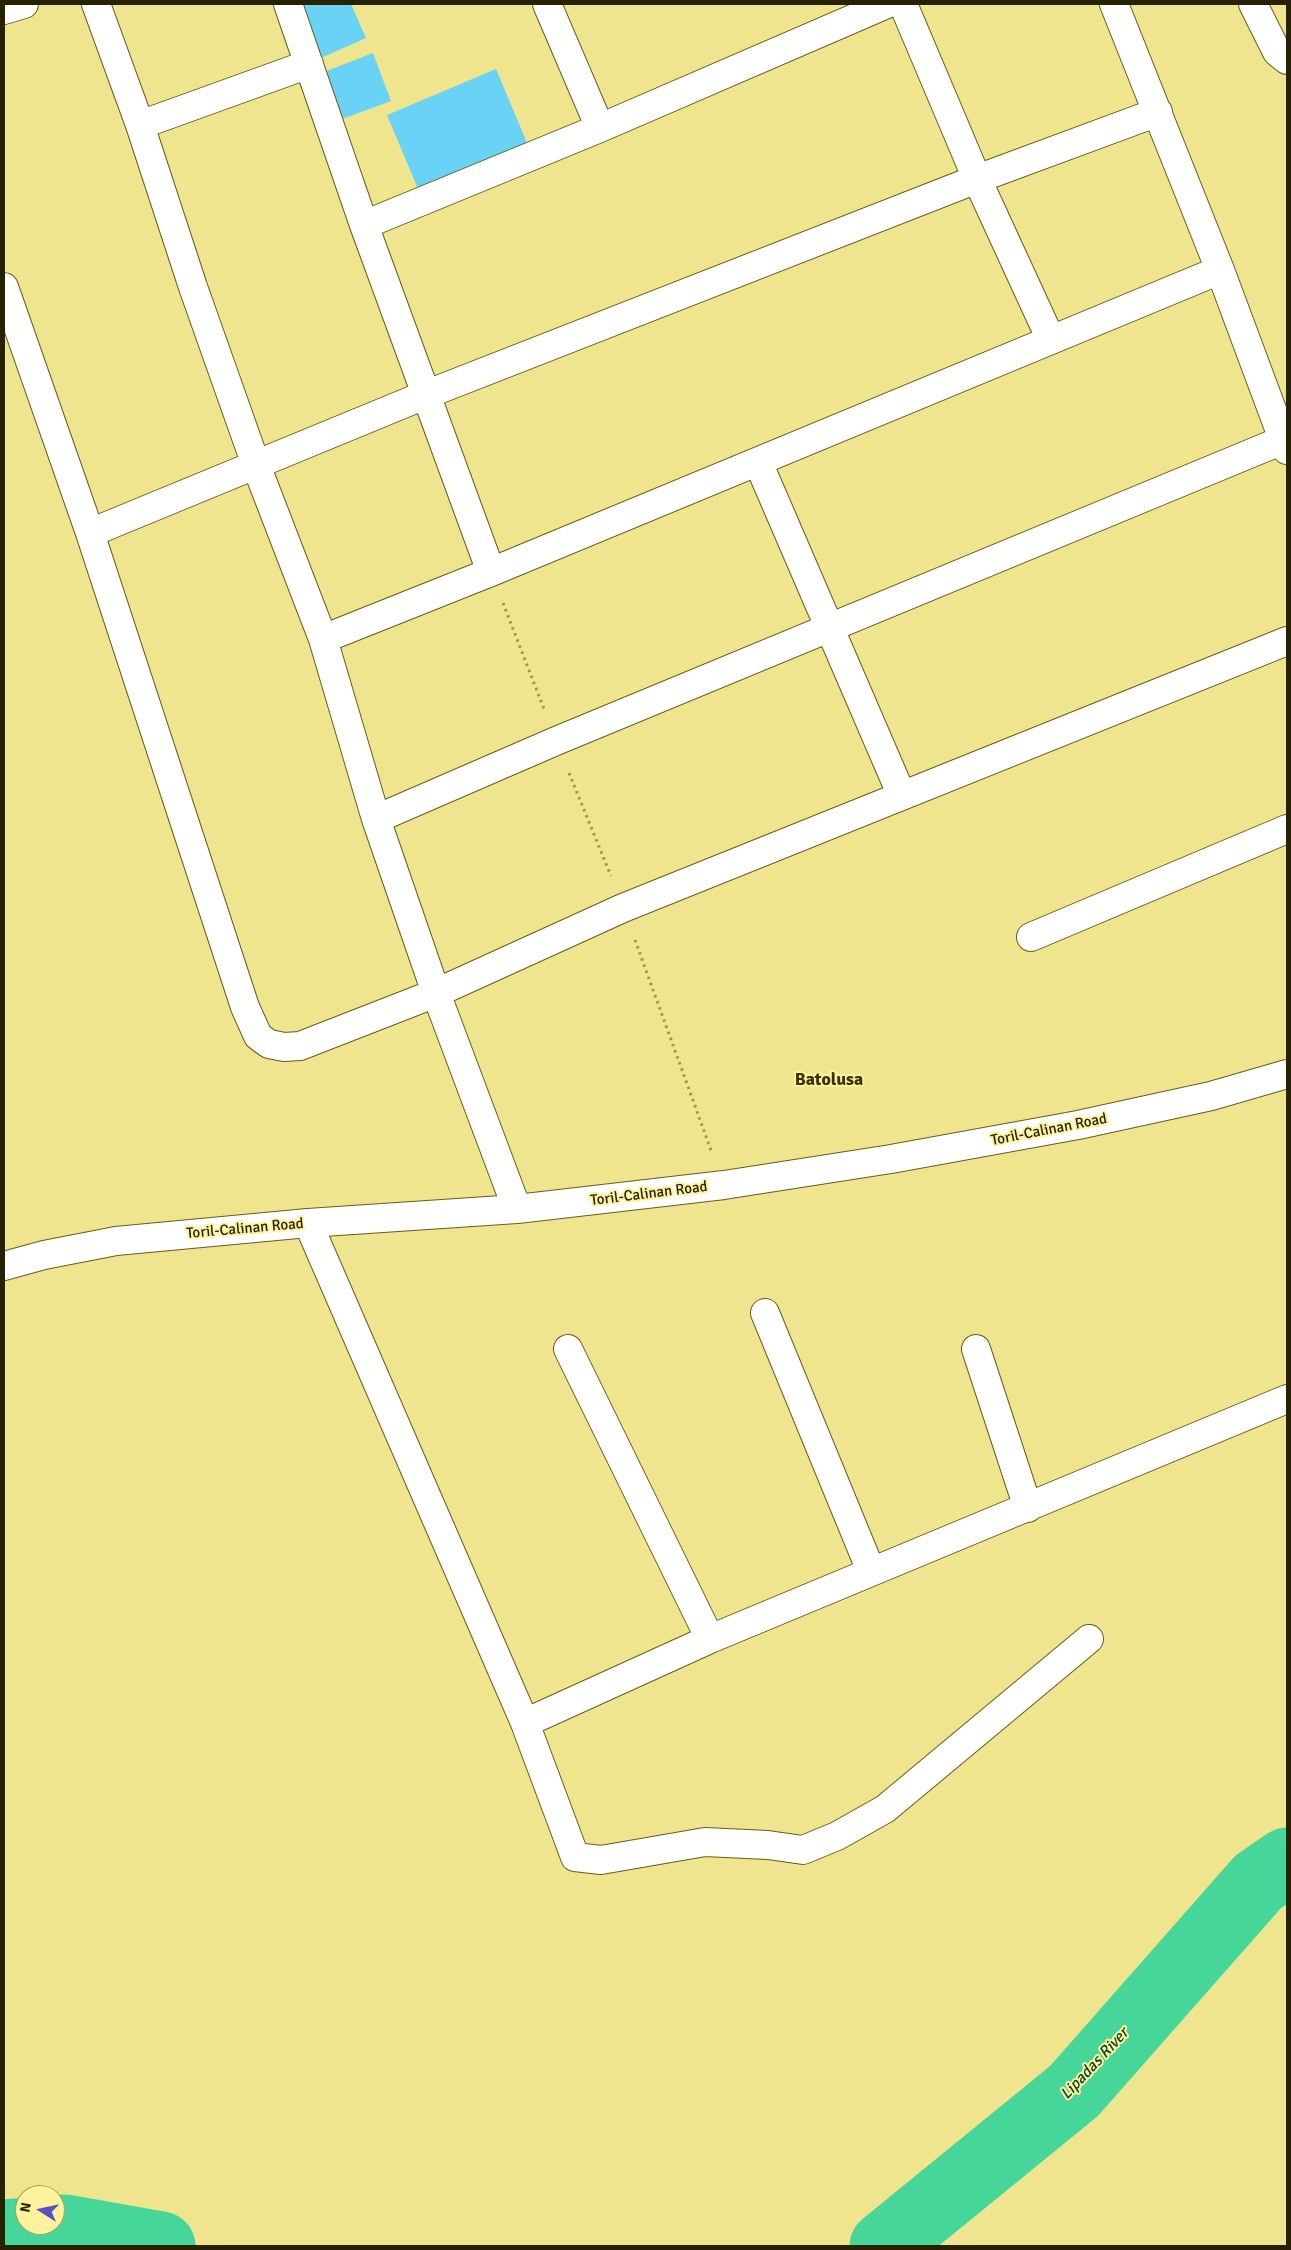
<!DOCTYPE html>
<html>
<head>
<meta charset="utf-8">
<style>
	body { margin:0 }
	#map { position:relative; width:1291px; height:2250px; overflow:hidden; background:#f0e58f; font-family:Signika,sans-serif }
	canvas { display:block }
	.frame { position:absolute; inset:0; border:5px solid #262100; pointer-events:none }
	.north { position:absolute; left:15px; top:2185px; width:50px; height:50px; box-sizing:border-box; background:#fef29c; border:1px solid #a89e5e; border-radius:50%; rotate:280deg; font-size:14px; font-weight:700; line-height:20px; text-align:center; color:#262100 }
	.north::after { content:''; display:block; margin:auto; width:18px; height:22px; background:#5950c8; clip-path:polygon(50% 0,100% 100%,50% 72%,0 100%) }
</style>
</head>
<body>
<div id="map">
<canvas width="1291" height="2250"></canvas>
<div class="frame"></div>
<div class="north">N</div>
</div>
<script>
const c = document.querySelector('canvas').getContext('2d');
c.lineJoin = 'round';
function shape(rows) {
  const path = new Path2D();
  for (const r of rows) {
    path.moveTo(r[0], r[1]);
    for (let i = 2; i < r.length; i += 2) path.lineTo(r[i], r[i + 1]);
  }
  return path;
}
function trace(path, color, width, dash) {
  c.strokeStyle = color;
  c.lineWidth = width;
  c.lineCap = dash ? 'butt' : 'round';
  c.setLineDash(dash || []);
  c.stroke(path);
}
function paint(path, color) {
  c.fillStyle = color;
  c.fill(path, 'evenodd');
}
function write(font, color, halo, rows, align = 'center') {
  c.font = font + ' Signika,sans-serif';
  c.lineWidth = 4;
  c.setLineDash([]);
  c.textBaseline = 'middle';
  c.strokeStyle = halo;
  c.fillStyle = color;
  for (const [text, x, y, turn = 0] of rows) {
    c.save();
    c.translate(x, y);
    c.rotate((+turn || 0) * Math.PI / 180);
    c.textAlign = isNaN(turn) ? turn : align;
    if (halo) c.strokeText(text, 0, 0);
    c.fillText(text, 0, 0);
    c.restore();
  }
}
const river = shape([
	[4,2234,65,2229,161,2246],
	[884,2246,1074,2091,1258,1882,1287,1862]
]);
const building = shape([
	[298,4,351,4,366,38,321,58],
	[373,53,391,101,342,119,324,72],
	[496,69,530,150,421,196,387,115]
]);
const path = shape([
	[503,603,544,709],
	[569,773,611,876],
	[635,940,712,1153]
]);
const minor = shape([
	[96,4,140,125,193,287,256,465,323,639,376,819,436,993,517,1209],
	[288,4,364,225,491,572],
	[547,4,600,128],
	[903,4,977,179,1051,340],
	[1114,4,1220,270,1287,450],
	[1253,4,1277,52,1287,60],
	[4,10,24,4],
	[140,125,309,64],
	[364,225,600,128,887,4],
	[4,287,90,533,245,1007,258,1036,269,1044,284,1047,300,1046,436,993,623,908,1287,641],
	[758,462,902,796],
	[90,533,425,395,977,179,1158,112],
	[323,639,491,572,1220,270],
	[376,819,556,741,1283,440],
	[1031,937,1287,829],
	[308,1223,525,1723,575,1857,601,1860,705,1842,768,1845,803,1850,837,1836,885,1809,1089,1639],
	[765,1313,871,1571],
	[568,1349,710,1639],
	[976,1349,1028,1508],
	[525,1723,710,1639,1287,1399]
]);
const secondary = shape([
	[4,1266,44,1255,116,1241,308,1223,517,1209,724,1185,891,1159,1078,1125,1211,1096,1287,1074]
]);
const streetNames = [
	["Toril-Calinan Road",1049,1130,-11],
	["Toril-Calinan Road",649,1194,-7],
	["Toril-Calinan Road",245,1229,-5]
];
const waterNames = [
	["Lipadas River",1095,2064,-47]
];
const quarterNames = [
	["Batolusa",829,1080]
];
trace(river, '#47d69a', 69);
paint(building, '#6ad2f4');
trace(minor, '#665d1b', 30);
trace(secondary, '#665d1b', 30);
trace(path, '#9e9655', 3, [2.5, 4]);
trace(minor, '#fff', 28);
trace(secondary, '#fff', 28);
write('15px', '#262100', '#fef29c', streetNames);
write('italic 16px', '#003f28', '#fef29c', waterNames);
write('bold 18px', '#393202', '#fef29c', quarterNames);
</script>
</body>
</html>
